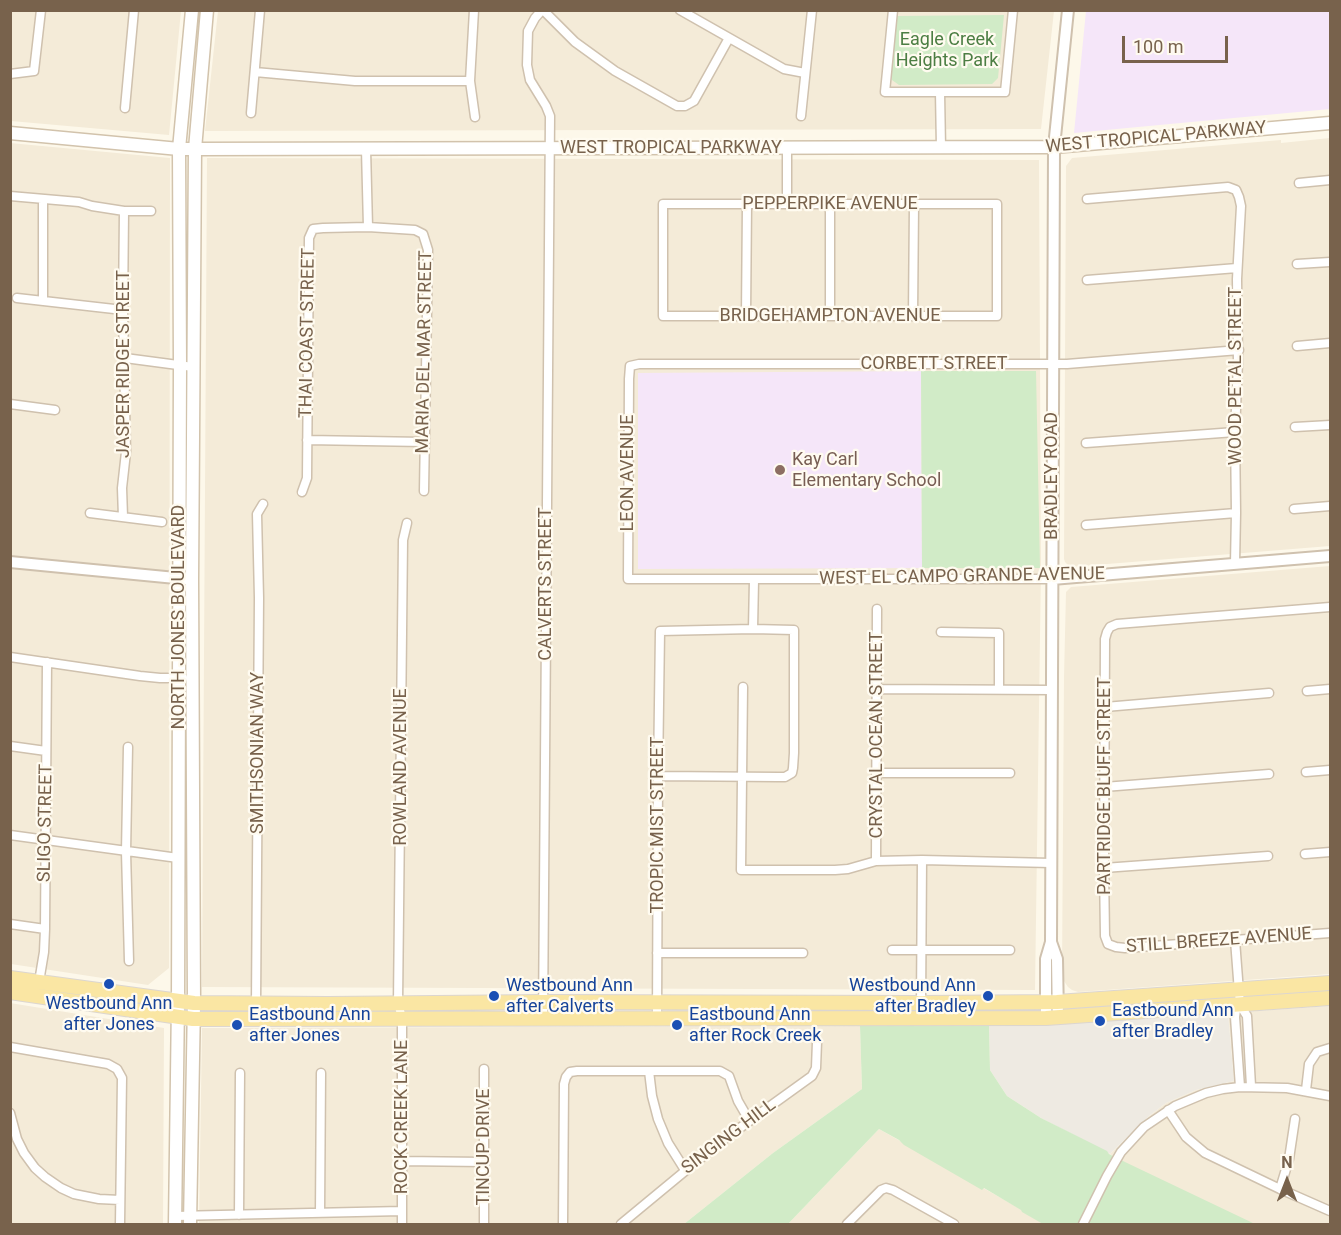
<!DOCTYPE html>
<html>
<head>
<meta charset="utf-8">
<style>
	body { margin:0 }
	#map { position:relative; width:1341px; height:1235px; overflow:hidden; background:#fdf8ea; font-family:Roboto,sans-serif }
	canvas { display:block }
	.frame { position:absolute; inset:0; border:12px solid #78624c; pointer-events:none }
	.north { position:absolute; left:1257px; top:1151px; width:60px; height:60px; -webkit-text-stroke:4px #fffbf0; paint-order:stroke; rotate:0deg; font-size:16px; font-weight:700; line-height:24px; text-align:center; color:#78624c }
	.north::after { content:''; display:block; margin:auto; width:21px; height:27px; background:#78624c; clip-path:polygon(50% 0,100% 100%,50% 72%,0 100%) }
	.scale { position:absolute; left:1122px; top:36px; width:106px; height:27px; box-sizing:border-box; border:3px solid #78624c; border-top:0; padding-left:8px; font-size:18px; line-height:21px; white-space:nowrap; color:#78624c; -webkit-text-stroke:4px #fffbf0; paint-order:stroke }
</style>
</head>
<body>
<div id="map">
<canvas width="1341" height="1235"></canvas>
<div class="frame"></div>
<div class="north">N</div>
<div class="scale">100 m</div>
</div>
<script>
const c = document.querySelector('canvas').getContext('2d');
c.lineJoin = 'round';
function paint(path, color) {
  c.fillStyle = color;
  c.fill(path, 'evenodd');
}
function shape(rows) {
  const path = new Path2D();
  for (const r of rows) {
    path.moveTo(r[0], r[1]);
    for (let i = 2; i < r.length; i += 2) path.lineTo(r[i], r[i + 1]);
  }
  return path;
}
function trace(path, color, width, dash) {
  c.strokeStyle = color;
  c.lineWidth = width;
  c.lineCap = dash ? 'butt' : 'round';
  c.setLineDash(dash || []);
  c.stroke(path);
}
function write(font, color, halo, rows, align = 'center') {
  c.font = font + ' Roboto,sans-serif';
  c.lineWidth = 4.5;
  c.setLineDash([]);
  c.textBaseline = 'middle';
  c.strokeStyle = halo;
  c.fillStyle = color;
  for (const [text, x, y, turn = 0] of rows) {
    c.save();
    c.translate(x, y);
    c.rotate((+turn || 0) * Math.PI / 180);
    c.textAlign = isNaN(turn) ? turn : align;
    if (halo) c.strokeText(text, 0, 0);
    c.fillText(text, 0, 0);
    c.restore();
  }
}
const residential = shape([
	[10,11,181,11,169,135,11,121],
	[218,11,1054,11,1041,129,205,131],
	[1330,138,1330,546,1070,567,1065,562,1064,559,1066,166,1072,158,1281,140,1281,143],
	[10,143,170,158,169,968,148,985,11,964],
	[207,158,1039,160,1041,566,1035,990,202,987],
	[1330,566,1330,974,1078,992,1072,990,1068,987,1064,981,1062,974,1064,677,1066,592,1071,587],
	[10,1003,164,1028,163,1224,11,1224],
	[1330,1006,1330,1224,1253,1224,1122,1163,1110,1154,1149,1116,1166,1103,1196,1090,1234,1081,1228,1013],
	[860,1026,862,1089,773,1153,684,1224,199,1224,202,1028],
	[879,1129,1047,1224,788,1224]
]);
const industrial = shape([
	[1228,1013,1234,1081,1196,1090,1166,1103,1149,1116,1110,1154,1041,1118,1007,1096,990,1070,989,1026]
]);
const education = shape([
	[1086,11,1330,11,1330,109,1074,133],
	[921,371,922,568,638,569,638,373]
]);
const green = shape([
	[1004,15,998,78,992,84,899,85,892,80,891,73,897,16],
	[921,371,1036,371,1040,568,922,568],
	[860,1026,989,1026,990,1070,1007,1096,1041,1118,1107,1151,1109,1154,1125,1162,1255,1224,1043,1224,1022,1212,1021,1210,984,1188,982,1190,904,1145,899,1140,879,1129,788,1224,684,1224,773,1153,862,1089]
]);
const minor = shape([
	[474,10,470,81,475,117],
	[542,10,535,18,528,31,527,65,530,80,546,106,550,116,543,1019],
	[543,10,575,42,615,71,677,106,685,106,694,101,729,38],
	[680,10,784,69,805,73],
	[893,10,885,92,1005,92,1013,10],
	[255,72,355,81,470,81],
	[10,74,34,71,41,10],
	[940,92,941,148],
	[125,108,134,10],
	[251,113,260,10],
	[801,116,812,10],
	[787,148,787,204],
	[366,149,368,227],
	[1299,183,1330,180],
	[10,196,79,202,92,206,124,211,151,211],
	[43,199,43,301],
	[1087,199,1228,187,1236,190,1239,197,1241,206,1237,279,1238,362,1235,432,1236,513,1235,564],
	[663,204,997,204,997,316,663,316,663,204],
	[1297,264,1330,262],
	[1087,280,1237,268],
	[17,298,123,310],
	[746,316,747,204],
	[830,316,830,204],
	[913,316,914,204],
	[1297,346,1330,343],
	[125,358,193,367],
	[10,404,55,410],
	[1295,427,1330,425],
	[307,440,424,442],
	[1086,443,1235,432],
	[302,492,307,478,309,238,313,229,323,228,368,227,415,230,423,234,428,250,424,491],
	[1294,509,1330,506],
	[90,513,162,522],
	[123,517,122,488,126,452,123,310,124,211],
	[1086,525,1236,513],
	[1052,579,628,579,629,379,630,366,639,364,1067,364,1239,350],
	[1330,607,1117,624,1110,627,1107,632,1105,639,1104,868,1105,936,1108,944,1116,947,1125,948,1330,933],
	[753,629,754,580],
	[941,632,999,633,999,689],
	[10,657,140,676,160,678,183,678],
	[743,687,741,870,835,870,848,869,876,861,922,860,1051,863],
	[877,689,1052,690],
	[1307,691,1330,689],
	[1105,707,1269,693],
	[10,746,46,751],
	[128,747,126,852,129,961],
	[1306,772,1330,770],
	[876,773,1010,773],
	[1104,787,1269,774],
	[10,835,178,858],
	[1305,854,1330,852],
	[876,861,877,609],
	[1104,868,1268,856],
	[10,924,45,929],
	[1235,940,1240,1005,1247,1016,1251,1086],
	[892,950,1010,950],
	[657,953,803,953],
	[39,982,44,952,45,929,47,662],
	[256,1004,259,598,257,514,263,504],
	[1240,1005,1236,1010,1235,1017,1240,1087],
	[921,1006,922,860],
	[657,1018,658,776,660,631,753,629,794,630,794,753,793,768,792,773,785,777,778,777,658,776],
	[10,1047,108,1064,117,1069,122,1078,120,1224],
	[649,1071,652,1096,658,1119,668,1143,685,1170],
	[1306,1090,1309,1064,1317,1052,1330,1048],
	[1168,1110,1186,1137,1205,1153,1280,1189,1330,1211],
	[10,1113,17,1139,24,1153,35,1168,45,1177,61,1188,74,1194,99,1199,120,1200],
	[401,1161,484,1162],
	[1280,1189,1289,1159,1295,1119],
	[320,1213,321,1073],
	[239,1215,240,1073],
	[175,1216,402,1211],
	[402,1224,402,1018,398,1003,403,540,407,523],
	[484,1224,484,1069],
	[563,1224,564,1084,566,1077,570,1072,577,1071,720,1071,729,1076,738,1101,749,1120],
	[621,1224,719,1143,812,1076,816,1068,817,1042],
	[847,1224,881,1190,886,1188,893,1190,954,1224],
	[1083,1224,1107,1176,1121,1152,1144,1127,1175,1106,1206,1093,1223,1089,1240,1087,1287,1088,1330,1096]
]);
const tertiary = shape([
	[10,562,186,579],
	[1052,579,1330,556],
	[1051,942,1057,959,1058,1018],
	[1046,1018,1046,959,1051,942,1054,147,1068,10]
]);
const secondary = shape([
	[10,133,179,149,195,149,1054,147,1330,123],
	[175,1224,178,1002,180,366,179,149,192,10],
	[190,1224,194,1003,192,580,195,149,207,10]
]);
const primary = shape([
	[10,978,194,1003,328,1004,543,1002,921,1003,1057,1002,1330,983],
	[10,992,193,1019,1046,1018,1330,998]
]);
const markers = [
	[780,470,6,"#8d6e63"],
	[109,984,6,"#1a4fb4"],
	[494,996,6,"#1a4fb4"],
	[988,996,6,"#1a4fb4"],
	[1100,1021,6,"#1a4fb4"],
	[237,1025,6,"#1a4fb4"],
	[677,1025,6,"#1a4fb4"]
];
const parkNames = [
	["Eagle Creek",947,40],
	["Heights Park",947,61]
];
const streetNames = [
	["WEST TROPICAL PARKWAY",1156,138,-5],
	["WEST TROPICAL PARKWAY",671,148],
	["PEPPERPIKE AVENUE",830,204],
	["BRIDGEHAMPTON AVENUE",830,316],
	["THAI COAST STREET",308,333,-89],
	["MARIA DEL MAR STREET",425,352,-89],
	["JASPER RIDGE STREET",124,364,-90],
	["CORBETT STREET",934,364],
	["WOOD PETAL STREET",1236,376,-90],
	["LEON AVENUE",628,473,-90],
	["BRADLEY ROAD",1052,476,-90],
	["WEST EL CAMPO GRANDE AVENUE",962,577,-1],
	["CALVERTS STREET",546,584,-90],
	["NORTH JONES BOULEVARD",179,617,-90],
	["CRYSTAL OCEAN STREET",877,735,-90],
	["SMITHSONIAN WAY",258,753,-90],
	["ROWLAND AVENUE",401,767,-90],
	["PARTRIDGE BLUFF STREET",1105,786,-90],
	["SLIGO STREET",46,823,-89],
	["TROPIC MIST STREET",658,825,-90],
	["STILL BREEZE AVENUE",1219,941,-4],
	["ROCK CREEK LANE",402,1117,-90],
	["SINGING HILL",729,1137,-37],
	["TINCUP DRIVE",484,1147,-90]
];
const educationNames = [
	["Kay Carl",792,460],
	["Elementary School",792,481]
];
const transitNames = [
	["Westbound Ann",506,986],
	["after Calverts",506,1007],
	["Westbound Ann",976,986,"right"],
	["after Bradley",976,1007,"right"],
	["Westbound Ann",109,1004,"center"],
	["after Jones",109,1025,"center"],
	["Eastbound Ann",1112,1011],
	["after Bradley",1112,1032],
	["Eastbound Ann",249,1015],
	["after Jones",249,1036],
	["Eastbound Ann",689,1015],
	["after Rock Creek",689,1036]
];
paint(residential, '#f4ebd8');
paint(industrial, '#eeeae2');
paint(education, '#f5e6f9');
paint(green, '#d1ebc7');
trace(minor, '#cfc1ae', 11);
trace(tertiary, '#cfc1ae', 14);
trace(secondary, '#d2c3ac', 15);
trace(primary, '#dcd6d0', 16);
trace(minor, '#fff', 8);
trace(tertiary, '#fff', 10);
trace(secondary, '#fff', 12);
trace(primary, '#fae6a3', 14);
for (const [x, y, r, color] of markers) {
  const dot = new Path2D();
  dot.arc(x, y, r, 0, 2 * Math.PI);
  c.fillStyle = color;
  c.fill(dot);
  trace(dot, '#fffbf0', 2);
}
write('18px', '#4c7e43', '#fffbf0', parkNames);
write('18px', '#78624c', '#fffbf0', streetNames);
write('18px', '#785e54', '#fffbf0', educationNames, 'left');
write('18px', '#164399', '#fffbf0', transitNames, 'left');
</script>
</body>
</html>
